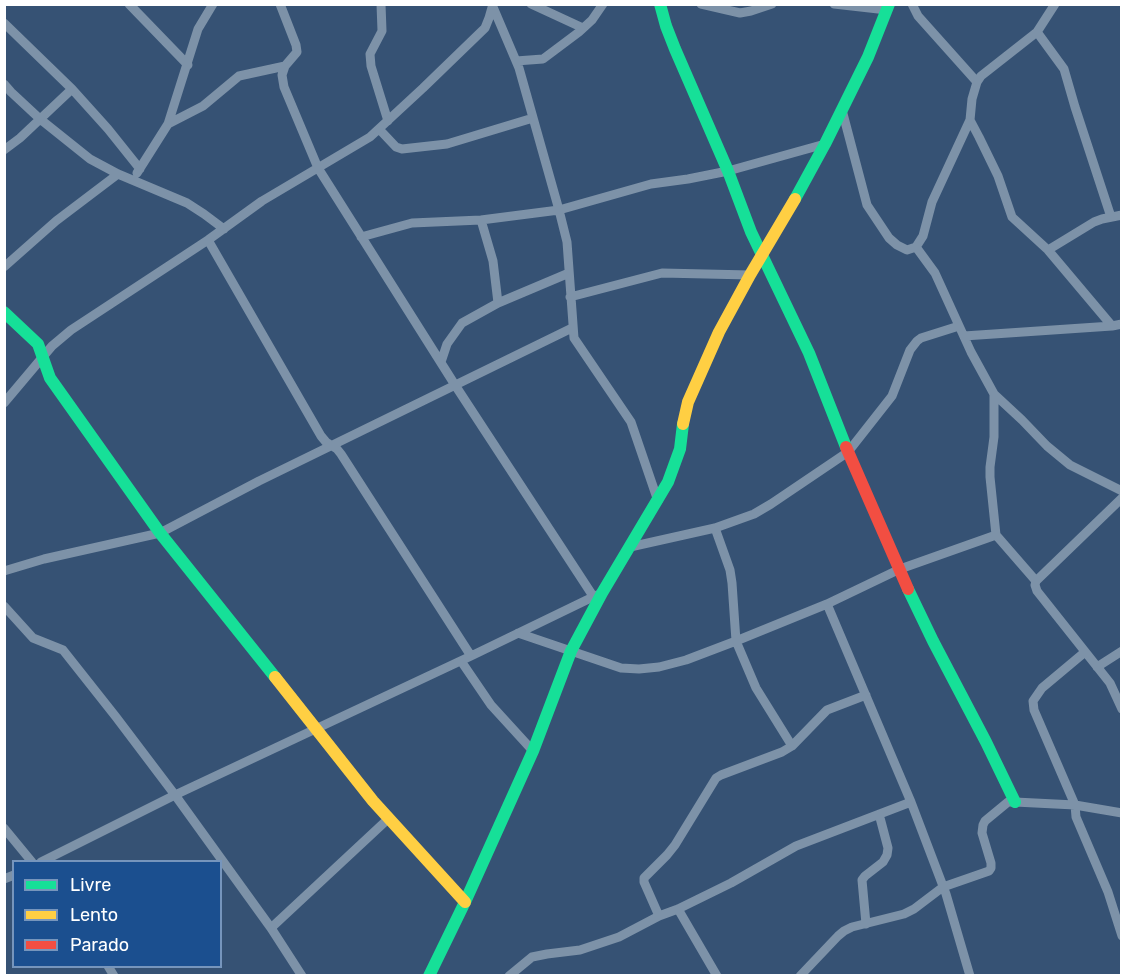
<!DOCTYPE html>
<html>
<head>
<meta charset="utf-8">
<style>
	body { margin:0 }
	#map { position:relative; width:1126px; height:980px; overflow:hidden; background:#365274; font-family:Rubik,sans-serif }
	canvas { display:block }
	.frame { position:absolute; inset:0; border:6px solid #fff; pointer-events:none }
	.legend { position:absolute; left:12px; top:860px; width:210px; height:108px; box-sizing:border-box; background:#1b4f8f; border:2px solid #7695bc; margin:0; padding:8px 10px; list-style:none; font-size:18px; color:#fff }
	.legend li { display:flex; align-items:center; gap:12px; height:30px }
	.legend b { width:30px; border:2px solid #7695bc }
</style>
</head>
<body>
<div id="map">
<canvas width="1126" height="980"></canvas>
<div class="frame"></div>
<ul class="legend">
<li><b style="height:8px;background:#16e098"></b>Livre</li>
<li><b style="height:8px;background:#ffcf43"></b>Lento</li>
<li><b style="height:8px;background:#f24e42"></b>Parado</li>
</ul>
</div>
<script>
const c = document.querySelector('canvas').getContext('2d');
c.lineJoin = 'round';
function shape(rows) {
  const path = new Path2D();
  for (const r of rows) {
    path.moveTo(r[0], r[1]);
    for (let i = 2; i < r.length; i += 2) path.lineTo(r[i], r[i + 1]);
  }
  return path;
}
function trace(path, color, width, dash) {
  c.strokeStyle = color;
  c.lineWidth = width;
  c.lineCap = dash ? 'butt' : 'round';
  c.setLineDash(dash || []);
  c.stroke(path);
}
const street = shape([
	[129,4,188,65],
	[280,4,296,45,297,52,285,66,282,75,284,87,318,168,455,385,593,596],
	[381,4,382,31,370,54,371,66,388,121],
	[531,4,583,28],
	[701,4,740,13,751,11,772,4],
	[834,4,887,10],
	[912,4,918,16,977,82],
	[1055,4,1037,32,981,76,977,82,972,99,970,120,979,137,998,176,1012,217,1048,250,1112,326],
	[493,7,519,68,559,210,567,242,574,338,631,422,658,501],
	[4,23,72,89,108,129,140,169],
	[1037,32,1064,69,1075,107,1111,217],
	[516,61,543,59,579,32,592,20,603,4],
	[4,84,11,92,40,119,90,159,118,174,187,203,204,214,224,229],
	[842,110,867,205,889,238,897,245,907,250,916,247,935,273,971,352,994,394,1022,420,1047,446,1070,465,1122,491],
	[168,124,203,106,239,76,285,66],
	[379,129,396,147,402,149,447,144,533,118],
	[4,150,20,138,72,89],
	[137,173,168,124,198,29,213,4],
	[481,220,493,261,498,303],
	[361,237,412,223,481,220,559,210,651,184,688,179,728,171,825,144],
	[208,240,321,436,326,442,337,449,341,454,471,656],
	[916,247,923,236,932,202,970,120],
	[1048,250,1094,222,1102,219,1122,215],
	[4,267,56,221,118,174],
	[570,297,662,273,750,275],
	[964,336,1112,326,1122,324],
	[441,362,447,344,462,323,498,303,569,273],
	[994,394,994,437,990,467,990,477,996,535,1036,581],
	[4,403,52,346,71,330,208,240,262,201,370,137,423,88,485,28,489,18,493,4],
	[1122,498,1036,581,1035,585,1037,591,1110,683,1122,709],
	[715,528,730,570,732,583,736,641,756,688,792,746],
	[630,547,715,528,754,514,771,504,848,452,892,396,910,350,917,341,921,338,959,326],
	[4,571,44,559,160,533,259,481,572,328],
	[827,604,911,802,946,894,970,976],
	[4,606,33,638,63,650,116,717,175,795,271,928,302,976],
	[518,633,621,668,639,669,659,667,686,660,736,641,827,604,900,569,996,535],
	[1085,652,1042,688,1033,701,1034,710,1075,805,1076,817,1108,892,1122,936],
	[461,661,491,705,533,751],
	[1097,667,1122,651],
	[4,828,32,862],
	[41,862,175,795,471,656,597,595],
	[4,879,14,875],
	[678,909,717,976],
	[659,916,644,882,644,878,667,855,675,845,716,778,721,775,782,752,792,746,827,710,866,695],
	[866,924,862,880,865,876,883,862,887,855,888,848,879,814],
	[271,928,388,819],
	[108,966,114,976],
	[509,976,532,957,547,954,580,950,619,937,659,916,678,909,731,883,796,846,911,802],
	[800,976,838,936,844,931,852,927,904,914,914,909,943,887,989,871,991,868,991,863,982,833,983,825,985,821,1008,802,1015,802,1075,805,1122,813]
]);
const fast = shape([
	[660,4,666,26,675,49,728,171,751,232,809,353,846,447],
	[795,199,825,144,868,57,889,4],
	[4,312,38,344,50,378,160,533,275,677],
	[908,589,933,641,986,742,1015,802],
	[429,976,465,902,533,751,571,651,602,593,668,482,680,449,683,424]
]);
const slow = shape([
	[683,424,688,402,719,332,750,275,795,199],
	[275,677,373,801,465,902]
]);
const jam = shape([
	[846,447,908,589]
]);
trace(street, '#7d92a8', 9);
trace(fast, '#16e098', 12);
trace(slow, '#ffcf43', 12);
trace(jam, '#f24e42', 12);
</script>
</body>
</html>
